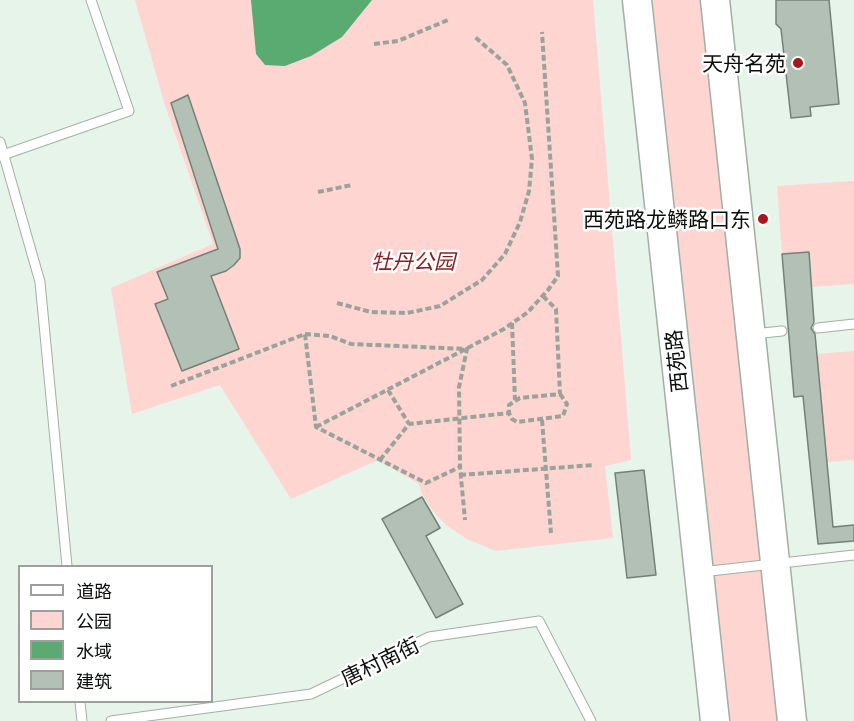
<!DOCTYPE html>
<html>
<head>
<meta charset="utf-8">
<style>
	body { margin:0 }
	#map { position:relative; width:854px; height:721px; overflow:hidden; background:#e6f4e9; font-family:Georgia,"Noto Sans SC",serif }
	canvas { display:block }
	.legend { position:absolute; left:18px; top:565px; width:195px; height:138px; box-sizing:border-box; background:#fff; border:2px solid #9d9f9d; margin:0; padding:8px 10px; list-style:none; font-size:18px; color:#090e0a }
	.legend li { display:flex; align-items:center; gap:12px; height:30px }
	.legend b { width:30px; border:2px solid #9d9f9d }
</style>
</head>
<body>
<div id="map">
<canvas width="854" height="721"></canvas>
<ul class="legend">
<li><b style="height:8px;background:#fff"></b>道路</li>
<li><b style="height:16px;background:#fed5d1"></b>公园</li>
<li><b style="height:16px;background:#59ab71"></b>水域</li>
<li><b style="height:16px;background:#b2c0b5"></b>建筑</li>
</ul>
</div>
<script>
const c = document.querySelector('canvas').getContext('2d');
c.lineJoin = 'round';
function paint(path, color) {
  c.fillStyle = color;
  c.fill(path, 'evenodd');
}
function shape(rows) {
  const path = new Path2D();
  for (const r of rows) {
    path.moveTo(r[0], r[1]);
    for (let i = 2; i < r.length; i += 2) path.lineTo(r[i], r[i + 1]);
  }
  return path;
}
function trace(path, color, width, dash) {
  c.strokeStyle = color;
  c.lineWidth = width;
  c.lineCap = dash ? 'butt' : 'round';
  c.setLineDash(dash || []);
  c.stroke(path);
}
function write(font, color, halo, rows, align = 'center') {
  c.font = font + ' Georgia,"Noto Sans SC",serif';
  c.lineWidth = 5;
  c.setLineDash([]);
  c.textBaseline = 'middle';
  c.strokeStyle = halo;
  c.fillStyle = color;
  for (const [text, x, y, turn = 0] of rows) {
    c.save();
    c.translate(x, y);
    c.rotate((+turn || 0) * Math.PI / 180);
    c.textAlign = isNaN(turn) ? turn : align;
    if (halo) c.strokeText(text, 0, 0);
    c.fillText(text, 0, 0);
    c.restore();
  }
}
const green = shape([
	[135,0,593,0,631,460,605,466,613,538,496,551,467,539,446,525,432,510,422,494,419,484,378,460,291,499,220,385,132,414,111,288,213,244,164,102],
	[649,0,706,0,777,721,728,721],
	[854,181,854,284,811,287,809,252,782,254,777,186],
	[854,351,854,460,827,462,817,354]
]);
const water = shape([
	[251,0,372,0,342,37,311,56,285,66,265,65,256,54]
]);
const building = shape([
	[776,0,829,0,839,104,810,107,811,116,791,118,781,29,776,24,776,0],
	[188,95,240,249,240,258,234,265,226,271,211,276,239,349,182,371,155,304,168,299,157,272,218,249,171,103,188,95],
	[809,252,814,322,811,328,815,334,833,527,854,525,854,541,818,544,803,396,794,397,782,254,809,252],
	[644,470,656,575,627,578,615,473,644,470],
	[422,497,440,528,426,536,463,604,436,618,382,519,422,497]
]);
const path = shape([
	[374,44,398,41,448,20],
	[318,192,352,185],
	[543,296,556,309,560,394],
	[337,303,371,312,407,313,440,306,482,280,505,254,520,222,529,191,532,159,525,103,507,65,475,37],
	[512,323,515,400],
	[305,334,330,336,351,344,467,349,459,387,460,467,465,520],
	[171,386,305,334,316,427,426,483,460,467],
	[388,390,409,424],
	[560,394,567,404,563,416,517,422,512,419,509,413,509,405,520,398,560,394],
	[542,420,551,533],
	[316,427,504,329,528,312,548,290,558,276,542,32],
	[380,460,409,424,509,413],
	[460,475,594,465]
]);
const lane = shape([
	[0,142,40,282,67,566],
	[0,156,129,111,91,0],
	[818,328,854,324],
	[753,334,782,331],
	[701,572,854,555],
	[80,702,82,721],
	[111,721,311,694,429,637,539,621,591,721]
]);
const primary = shape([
	[637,0,715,721],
	[715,0,792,721]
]);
const markers = [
	[798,63,6,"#a9141e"],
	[763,219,6,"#a9141e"]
];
const poiNames = [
	["天舟名苑",786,63],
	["西苑路龙鳞路口东",751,219]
];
const parkNames = [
	["牡丹公园",413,261]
];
const streetNames = [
	["西苑路",676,361,-96],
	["唐村南街",380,661,-26]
];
paint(green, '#fed5d1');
paint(water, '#59ab71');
paint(building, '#b2c0b5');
trace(building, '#748177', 1.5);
trace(lane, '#a2afa4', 11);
trace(primary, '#a2afa4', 31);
trace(path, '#99a39b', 4, [6, 3]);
trace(lane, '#fff', 9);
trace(primary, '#fff', 28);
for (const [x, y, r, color] of markers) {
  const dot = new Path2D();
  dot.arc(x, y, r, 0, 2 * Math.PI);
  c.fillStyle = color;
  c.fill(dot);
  trace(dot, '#fff', 2);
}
write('21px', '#090e0a', '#fff', poiNames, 'right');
write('italic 21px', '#8b1a1e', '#fff', parkNames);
write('21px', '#090e0a', '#fff', streetNames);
</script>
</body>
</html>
